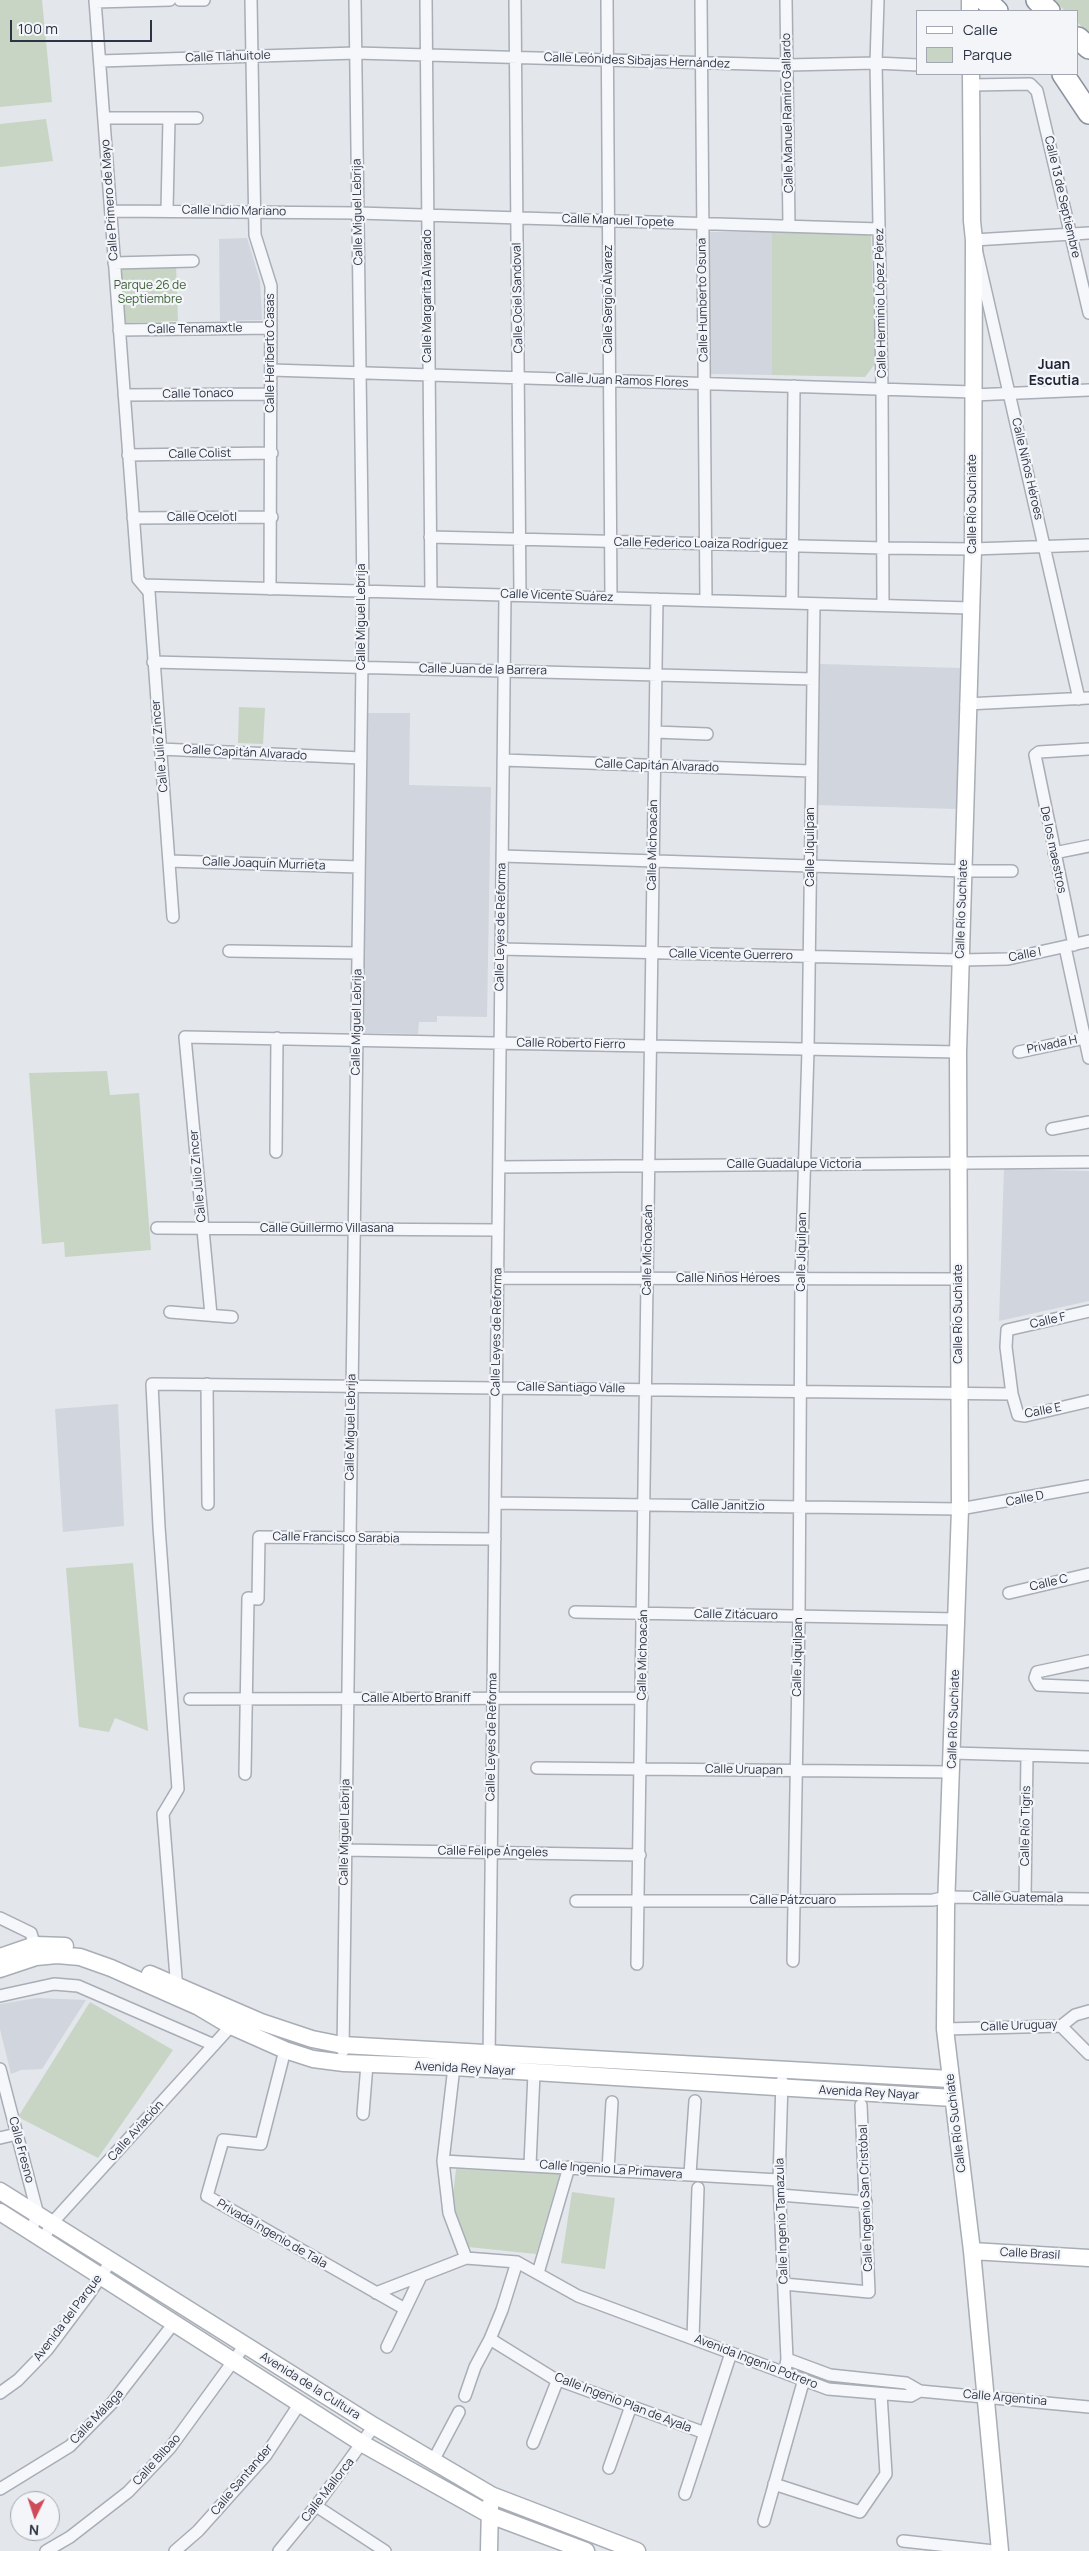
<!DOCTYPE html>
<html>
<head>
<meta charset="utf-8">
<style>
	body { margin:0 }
	#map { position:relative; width:1089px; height:2551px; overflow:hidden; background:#e3e6eb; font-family:Manrope,sans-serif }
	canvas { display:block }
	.legend { position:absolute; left:916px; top:10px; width:162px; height:65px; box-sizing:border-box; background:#f3f5f9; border:1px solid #a3a7b1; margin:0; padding:6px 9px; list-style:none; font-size:15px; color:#2b3344 }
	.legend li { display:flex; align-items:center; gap:10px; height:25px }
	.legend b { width:25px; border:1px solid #a3a7b1 }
	.north { position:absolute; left:10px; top:2491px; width:50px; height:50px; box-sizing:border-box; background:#f3f5f9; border:1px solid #a3a7b1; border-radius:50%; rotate:184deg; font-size:14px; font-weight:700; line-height:20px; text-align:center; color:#2b3344 }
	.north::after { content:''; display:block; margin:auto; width:18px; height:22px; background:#cf4a5a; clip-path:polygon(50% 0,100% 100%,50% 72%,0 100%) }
	.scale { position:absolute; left:10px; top:20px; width:142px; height:22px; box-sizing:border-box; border:2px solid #2b3344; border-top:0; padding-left:6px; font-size:15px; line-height:18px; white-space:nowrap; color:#2b3344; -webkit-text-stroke:4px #f3f5f9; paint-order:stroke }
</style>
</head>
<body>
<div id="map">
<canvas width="1089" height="2551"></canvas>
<ul class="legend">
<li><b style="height:6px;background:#fff"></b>Calle</li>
<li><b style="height:14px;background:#c8d5c5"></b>Parque</li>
</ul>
<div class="north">N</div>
<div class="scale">100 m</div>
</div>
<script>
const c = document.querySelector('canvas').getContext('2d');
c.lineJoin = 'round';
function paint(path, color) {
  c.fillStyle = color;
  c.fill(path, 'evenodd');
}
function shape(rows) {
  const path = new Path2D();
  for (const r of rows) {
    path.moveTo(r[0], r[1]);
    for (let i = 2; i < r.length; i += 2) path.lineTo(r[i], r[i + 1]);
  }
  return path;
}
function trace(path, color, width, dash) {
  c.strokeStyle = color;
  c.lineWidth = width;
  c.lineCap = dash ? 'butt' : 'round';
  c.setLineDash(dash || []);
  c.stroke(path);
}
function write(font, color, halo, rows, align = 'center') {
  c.font = font + ' Manrope,sans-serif';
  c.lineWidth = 4.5;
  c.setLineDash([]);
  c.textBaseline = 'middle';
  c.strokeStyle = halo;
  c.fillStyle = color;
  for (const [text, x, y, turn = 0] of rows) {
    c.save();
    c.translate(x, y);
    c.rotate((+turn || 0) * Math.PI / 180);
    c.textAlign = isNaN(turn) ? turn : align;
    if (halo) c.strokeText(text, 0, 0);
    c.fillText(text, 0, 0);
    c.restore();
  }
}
const built = shape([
	[710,232,772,232,772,375,710,374],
	[247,238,260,281,262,320,220,321,219,239],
	[820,664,960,668,957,809,817,805],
	[367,713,410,713,409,785,491,787,487,1017,437,1016,437,1022,419,1022,418,1034,361,1033],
	[1004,1169,1089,1171,1089,1301,999,1321],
	[118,1404,124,1526,63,1532,55,1409],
	[37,1998,86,2000,42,2069,21,2070,11,2074,0,2029,0,2004]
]);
const green = shape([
	[0,0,42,0,52,102,0,107],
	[1054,0,1089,0,1089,33,1078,23,1078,11,1065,11],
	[46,119,53,161,0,167,0,124],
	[772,232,871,233,875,364,865,377,772,375],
	[176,263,178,321,124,323,121,265],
	[239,707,265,708,263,744,238,743],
	[107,1071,110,1095,139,1093,151,1250,65,1257,64,1242,42,1244,29,1073],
	[133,1563,148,1731,115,1718,109,1732,79,1727,66,1568],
	[90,2002,173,2050,98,2158,18,2117],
	[828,2078,937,2085,938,2087,937,2090,828,2083],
	[456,2169,560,2173,536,2254,468,2247,454,2214,453,2195],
	[572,2192,615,2198,605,2269,561,2263]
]);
const street = shape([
	[95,0,138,579,149,592,173,917],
	[180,0,204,0],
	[251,0,255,235,271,286,270,589],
	[426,0,431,593],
	[515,0,520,595],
	[607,0,611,598],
	[701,0,706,600],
	[786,0,789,226],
	[878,0,876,63,882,389,883,605],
	[95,2,170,0],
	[100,61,356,53,787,65,876,63,918,65],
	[971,85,1030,84,1037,91,1089,313],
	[104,118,197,118],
	[167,210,169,119],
	[111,211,358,213,879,229],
	[114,263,193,261],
	[119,330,271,328],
	[271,370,973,392],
	[124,395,271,394],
	[973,395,1089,390],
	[128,455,272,453],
	[133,518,272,517],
	[430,537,884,548,973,549,1089,545],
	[143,585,971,608],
	[792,603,794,386],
	[153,662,813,679],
	[1079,699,974,240,1089,233],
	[966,704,1089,698],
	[655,732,707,734],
	[160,749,361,758],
	[503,760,811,771],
	[1054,853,1089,846],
	[502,856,964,871,1012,871],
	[169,861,359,867],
	[1074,945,1035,755,1039,752,1089,749],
	[1065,947,1089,1058],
	[501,949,960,960,1008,959,1089,941],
	[229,951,358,953],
	[1019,1052,1089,1037],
	[1052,1129,1089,1122],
	[276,1152,277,1038],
	[499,1167,1089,1162],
	[157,1228,498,1230],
	[497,1278,959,1279],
	[1089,1311,1007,1330,1006,1347,1012,1394,1018,1415,1025,1416,1089,1401],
	[170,1312,232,1317],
	[211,1315,185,1037,958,1052],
	[207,1384,208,1504],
	[495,1503,960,1509,1089,1486],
	[1009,1593,1089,1574],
	[575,1612,957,1619],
	[1089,1661,1037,1672,1035,1678,1039,1685,1089,1687],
	[190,1699,642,1698],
	[953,1753,1089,1757],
	[537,1768,952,1772],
	[245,1774,248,1598,258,1599,259,1537,495,1539],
	[345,1850,640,1855],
	[1025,1898,1027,1755],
	[576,1901,795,1901,933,1900,947,1897,1089,1899],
	[0,1918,31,1933,36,1950],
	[793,1961,799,1616,801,1279,808,1050,814,604],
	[637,1964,657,599],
	[177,1990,163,1814,178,1789,159,1527,152,1384,1012,1394],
	[0,1996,54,1984,78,1986,214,2045],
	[1061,2026,1089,2054],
	[945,2029,1061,2026,1075,2015,1089,2011],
	[285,2050,261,2144,223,2140,207,2196,405,2309],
	[343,2051,363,591,355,0],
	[489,2061,505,595],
	[454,2067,443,2161,449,2213,466,2258],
	[0,2069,38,2215,30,2231],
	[782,2081,779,2180,787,2359,785,2371],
	[363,2114,367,2064],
	[0,2138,17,2134],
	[443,2161,779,2180],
	[530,2165,534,2073],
	[608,2170,612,2102],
	[690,2174,695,2101],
	[780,2195,866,2202],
	[44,2238,52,2223,231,2026,232,2019],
	[466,2258,517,2262,578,2296,828,2389,911,2396,920,2391,1089,2407],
	[538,2273,569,2167],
	[784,2284,869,2292,861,2105],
	[376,2293,466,2258],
	[693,2338,698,2188],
	[490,2339,553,2378,705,2433],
	[387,2347,421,2276],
	[787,2359,830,2375,906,2383,920,2391],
	[0,2393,18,2380,47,2350,89,2294,111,2261],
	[465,2396,475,2367,490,2339,502,2310,517,2262],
	[533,2443,558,2379],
	[433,2461,459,2412],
	[609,2468,631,2406],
	[774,2484,860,2512,886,2474,881,2394],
	[0,2489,70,2446,112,2403,174,2323],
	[685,2494,731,2353],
	[316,2506,385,2551],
	[764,2521,804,2379],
	[903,2541,994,2551],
	[46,2551,70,2537,128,2492,170,2448,245,2345],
	[175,2551,198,2531,266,2455,300,2403],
	[279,2551,316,2506,374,2426]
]);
const secondary = shape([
	[970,11,970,0],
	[971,74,972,221,974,240,973,549,958,1052,960,1509,946,1908,945,2029,972,2251,1000,2551],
	[0,1957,35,1945,65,1946],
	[0,1969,36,1957,57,1955,80,1957,111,1968,199,2007,231,2026,285,2050,313,2059,344,2063,454,2067,953,2098],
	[150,1974,261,2022,312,2039,342,2045,950,2079],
	[0,2191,374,2426,491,2495,637,2551],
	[0,2212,363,2444,490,2515,586,2551],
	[972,2251,1089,2258],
	[489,2551,490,2505]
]);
const highway = shape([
	[985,0,997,11],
	[1037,0,1049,11],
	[1078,38,1089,48],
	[1063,74,1089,113]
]);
const streetNames = [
	["Calle Tlahuitole",228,57,-2],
	["Calle Leónides Sibajas Hernández",637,61,2],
	["Calle Manuel Ramiro Gallardo",788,113,-91],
	["Calle 13 de Septiembre",1062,197,77],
	["Calle Primero de Mayo",110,200,-94],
	["Calle Indio Mariano",234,211,1],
	["Calle Miguel Lebrija",358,212,-91],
	["Calle Manuel Topete",618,221,2],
	["Calle Margarita Alvarado",428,296,-90],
	["Calle Ociel Sandoval",518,298,-91],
	["Calle Sergio Álvarez",609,299,-90],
	["Calle Humberto Osuna",703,300,-91],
	["Calle Herminio López Pérez",881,303,-91],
	["Calle Tenamaxtle",195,329,-1],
	["Calle Heriberto Casas",271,353,-90],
	["Calle Juan Ramos Flores",622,381,2],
	["Calle Tonaco",198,394,-1],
	["Calle Colist",200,454,-1],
	["Calle Niños Héroes",1027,469,77],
	["Calle Río Suchiate",973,504,-90],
	["Calle Ocelotl",202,518],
	["Calle Federico Loaiza Rodríguez",701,544,1],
	["Calle Vicente Suárez",557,596,2],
	["Calle Miguel Lebrija",362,617,-90],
	["Calle Juan de la Barrera",483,670,1],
	["Calle Julio Zincer",160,746,-95],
	["Calle Capitán Alvarado",245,753,3],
	["Calle Capitán Alvarado",657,766,2],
	["Calle Michoacán",653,845,-89],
	["Calle Jiquilpan",811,847,-90],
	["De los maestros",1053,850,78],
	["Calle Joaquín Murrieta",264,864,2],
	["Calle Río Suchiate",962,909,-88],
	["Calle Leyes de Reforma",501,927,-89],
	["Calle Vicente Guerrero",731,955,1],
	["Calle I",1025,955,-11],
	["Calle Miguel Lebrija",357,1022,-89],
	["Calle Roberto Fierro",571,1044,1],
	["Privada H",1052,1045,-12],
	["Calle Guadalupe Victoria",794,1165],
	["Calle Julio Zincer",198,1176,-95],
	["Calle Guillermo Villasana",327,1229],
	["Calle Michoacán",648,1250,-89],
	["Calle Jiquilpan",802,1252,-89],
	["Calle Niños Héroes",728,1279],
	["Calle Río Suchiate",959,1314,-90],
	["Calle F",1048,1321,-13],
	["Calle Leyes de Reforma",497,1332,-89],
	["Calle Santiago Valle",571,1388,1],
	["Calle E",1043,1411,-11],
	["Calle Miguel Lebrija",351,1427,-89],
	["Calle D",1025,1499,-11],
	["Calle Janitzio",728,1506,1],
	["Calle Francisco Sarabia",336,1538,1],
	["Calle C",1049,1583,-13],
	["Calle Zitácuaro",736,1615,1],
	["Calle Michoacán",643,1655,-89],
	["Calle Jiquilpan",798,1657,-89],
	["Calle Alberto Braniff",416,1699],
	["Calle Río Suchiate",954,1719,-88],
	["Calle Leyes de Reforma",492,1737,-89],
	["Calle Uruapan",744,1770,1],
	["Calle Río Tigris",1026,1826,-89],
	["Calle Miguel Lebrija",345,1832,-89],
	["Calle Felipe Ángeles",493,1852,1],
	["Calle Guatemala",1018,1898,1],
	["Calle Pátzcuaro",793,1901],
	["Calle Uruguay",1019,2026,-2],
	["Avenida Rey Nayar",465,2069,3],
	["Avenida Rey Nayar",869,2093,3],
	["Calle Río Suchiate",956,2123,-97],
	["Calle Aviación",136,2131,-48],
	["Calle Fresno",21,2150,75],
	["Calle Ingenio La Primavera",611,2170,4],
	["Calle Ingenio San Cristóbal",866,2198,-92],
	["Calle Ingenio Tamazula",782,2221,-92],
	["Privada Ingenio de Tala",272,2234,30],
	["Calle Brasil",1030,2254,3],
	["Avenida del Parque",68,2318,-53],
	["Avenida Ingenio Potrero",756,2362,21],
	["Avenida de la Cultura",310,2386,32],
	["Calle Argentina",1005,2398,5],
	["Calle Ingenio Plan de Ayala",623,2403,21],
	["Calle Málaga",97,2417,-46],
	["Calle Bilbao",157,2460,-48],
	["Calle Santander",242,2480,-50],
	["Calle Mallorca",328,2490,-52]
];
const parkNames = [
	["Parque 26 de",150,286],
	["Septiembre",150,300]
];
const neighbourhoodNames = [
	["Juan",1054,365],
	["Escutia",1054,381]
];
paint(built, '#d1d5dd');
paint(green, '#c8d5c5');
trace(street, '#a8adb6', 14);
trace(secondary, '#a8adb6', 19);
trace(highway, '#8b93a2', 24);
trace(street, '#f6f7fa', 11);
trace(secondary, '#fff', 16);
trace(highway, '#fff', 21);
write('12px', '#2b3344', '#f3f5f9', streetNames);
write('12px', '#3e6038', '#f3f5f9', parkNames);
write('bold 14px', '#1d2435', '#f3f5f9', neighbourhoodNames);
</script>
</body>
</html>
